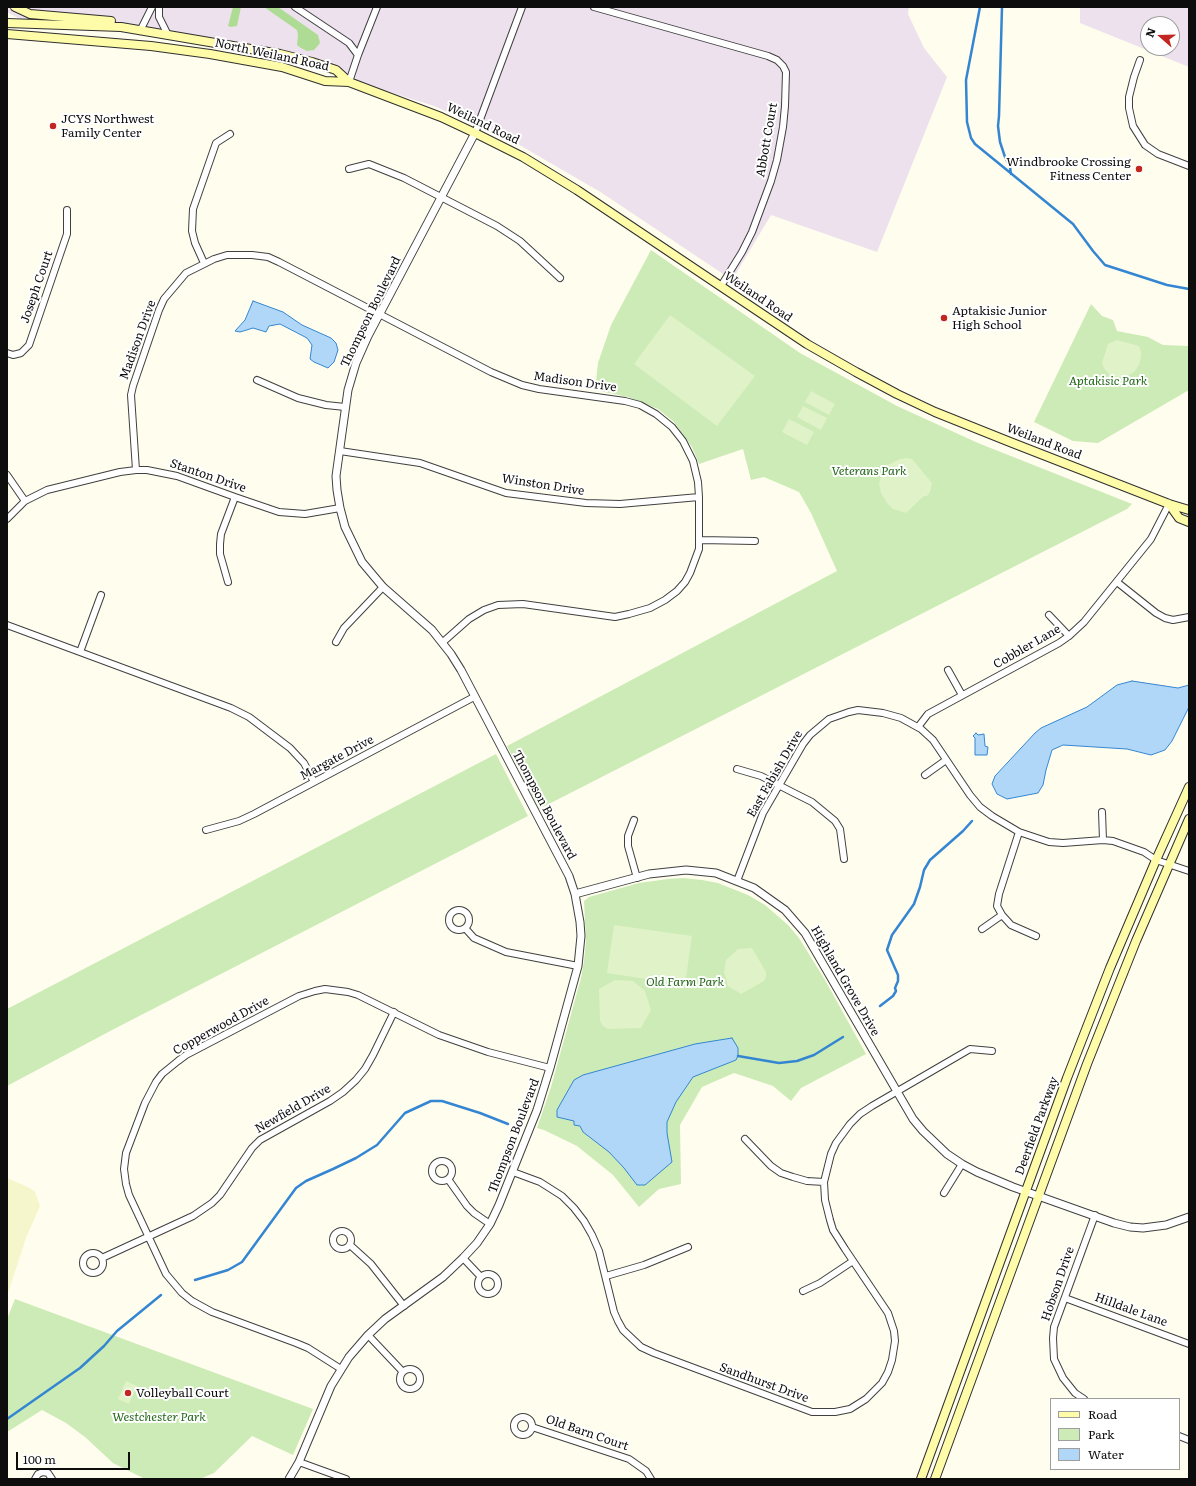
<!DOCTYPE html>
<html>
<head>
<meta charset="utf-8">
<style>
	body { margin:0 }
	#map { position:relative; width:1196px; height:1486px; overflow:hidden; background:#fffdee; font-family:Literata,serif }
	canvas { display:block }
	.frame { position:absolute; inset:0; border:8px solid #0d0d0d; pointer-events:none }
	.legend { position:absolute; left:1050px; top:1398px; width:130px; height:72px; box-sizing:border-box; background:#fff; border:1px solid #9e9e9e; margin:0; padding:5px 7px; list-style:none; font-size:12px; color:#0d0d0d }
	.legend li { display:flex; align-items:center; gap:8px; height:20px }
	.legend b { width:20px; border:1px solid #9e9e9e }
	.north { position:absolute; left:1140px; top:16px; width:40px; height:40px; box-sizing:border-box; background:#fff; border:1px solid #9e9e9e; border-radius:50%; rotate:290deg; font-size:11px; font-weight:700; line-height:16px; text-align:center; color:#0d0d0d }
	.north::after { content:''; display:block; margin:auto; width:14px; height:18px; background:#c32520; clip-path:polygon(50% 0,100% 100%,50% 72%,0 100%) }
	.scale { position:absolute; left:16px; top:1452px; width:114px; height:18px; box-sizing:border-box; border:2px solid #0d0d0d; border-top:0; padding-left:5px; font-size:12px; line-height:14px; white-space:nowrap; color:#0d0d0d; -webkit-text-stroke:3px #fff; paint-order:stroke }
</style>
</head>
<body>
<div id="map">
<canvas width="1196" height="1486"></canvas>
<div class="frame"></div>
<ul class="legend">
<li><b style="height:5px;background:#fffca9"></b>Road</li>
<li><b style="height:11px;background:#cdebb6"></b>Park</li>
<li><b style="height:11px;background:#b0d7f8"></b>Water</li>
</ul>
<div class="north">N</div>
<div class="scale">100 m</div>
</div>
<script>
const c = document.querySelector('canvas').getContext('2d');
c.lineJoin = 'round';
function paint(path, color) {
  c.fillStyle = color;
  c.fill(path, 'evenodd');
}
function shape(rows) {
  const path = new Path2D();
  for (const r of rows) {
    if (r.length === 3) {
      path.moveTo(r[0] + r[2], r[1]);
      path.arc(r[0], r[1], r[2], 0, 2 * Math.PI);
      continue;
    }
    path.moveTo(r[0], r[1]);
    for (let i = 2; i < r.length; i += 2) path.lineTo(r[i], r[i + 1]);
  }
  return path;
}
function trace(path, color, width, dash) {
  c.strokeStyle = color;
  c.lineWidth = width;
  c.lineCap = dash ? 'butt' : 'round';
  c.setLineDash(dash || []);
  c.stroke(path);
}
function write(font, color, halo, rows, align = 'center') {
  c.font = font + ' Literata,serif';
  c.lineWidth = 4;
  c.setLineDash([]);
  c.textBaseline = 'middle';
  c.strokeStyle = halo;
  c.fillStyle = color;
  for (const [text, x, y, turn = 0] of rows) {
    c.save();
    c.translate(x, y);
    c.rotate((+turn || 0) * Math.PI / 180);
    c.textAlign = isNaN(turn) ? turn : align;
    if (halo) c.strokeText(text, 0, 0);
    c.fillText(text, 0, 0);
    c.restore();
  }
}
const industrial = shape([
	[7,7,909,7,908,14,924,48,947,77,877,252,771,215,732,280,602,193,511,140,434,106,253,49,138,26,20,19,7,12],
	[1080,7,1189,7,1189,67,1080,23],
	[1148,24,1172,24,1172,48,1148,48]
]);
const farmland = shape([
	[7,1178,30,1188,35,1192,40,1206,26,1238,7,1296]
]);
const green = shape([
	[651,250,800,353,897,406,978,443,1132,504,1127,509,539,809,507,746,837,571,811,513,799,492,764,477,751,480,743,449,699,464,692,447,674,422,658,409,628,397,595,390,598,363,611,325],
	[1091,304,1102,316,1113,320,1117,331,1148,337,1163,345,1189,346,1189,390,1098,443,1073,441,1034,422],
	[496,754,528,816,114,1029,7,1086,7,1009],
	[683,878,702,880,718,883,748,895,765,905,788,925,799,938,825,980,866,1054,801,1088,791,1101,773,1086,734,1073,702,1087,680,1125,681,1184,659,1189,639,1207,613,1175,577,1146,544,1130,537,1128,551,1087,581,978,584,961,586,942,584,901,589,897,639,883,668,879],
	[15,1299,313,1409,293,1455,252,1436,214,1473,200,1479,145,1479,113,1463,85,1437,66,1423,42,1410,7,1432,7,1319]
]);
const forest = shape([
	[233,7,241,7,237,26,231,27,228,26],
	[264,7,278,7,318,35,320,43,314,50,307,51,301,48,297,45,298,35,297,30]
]);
const pitch = shape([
	[670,315,755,376,717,426,634,364],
	[1117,340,1139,346,1141,352,1141,357,1139,365,1134,372,1127,376,1118,377,1109,374,1104,368,1102,363,1108,344],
	[811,391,835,404,829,415,805,402],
	[803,406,827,418,821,430,797,417],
	[789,419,814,432,807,445,782,432],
	[907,458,912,459,932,483,930,492,927,496,924,496,906,513,893,509,887,503,881,493,879,483,881,476,888,465,900,459],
	[614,925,692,936,685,985,607,973],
	[752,948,766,972,766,977,764,981,741,994,728,986,724,972,726,960,738,949],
	[615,980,633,981,645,991,651,1010,641,1028,608,1029,603,1026,600,1021,599,989],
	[126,1381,137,1386,129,1404,118,1399]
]);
const water = shape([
	[253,301,283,312,302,325,331,338,336,343,338,350,334,362,328,368,314,362,310,359,312,345,307,338,280,324,269,326,266,332,253,328,240,332,235,331,245,320,253,301],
	[1132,681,1178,688,1189,685,1189,707,1172,741,1165,750,1151,755,1127,749,1063,745,1052,750,1046,770,1043,785,1038,793,1007,799,997,794,992,784,995,776,1035,733,1041,728,1087,707,1117,685,1132,681],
	[976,733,978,735,984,734,985,746,988,747,987,755,975,755,975,738,973,736,976,733],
	[732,1038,738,1048,738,1056,736,1060,693,1077,676,1102,667,1122,667,1133,672,1162,645,1185,637,1185,624,1168,609,1152,583,1132,580,1126,574,1125,574,1121,557,1117,557,1110,574,1080,583,1075,695,1044,732,1038]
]);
const stream = shape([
	[980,7,966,80,967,122,971,138,975,144,1073,224,1093,251,1105,265,1167,285,1189,289],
	[1002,7,999,116,998,126,1000,142,1005,157,1010,167,1011,174],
	[880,1006,893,996,896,991,895,988,898,981,898,975,887,950,892,935,914,904,920,887,924,870,930,860,963,831,972,821],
	[738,1056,779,1063,797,1061,814,1055,843,1037],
	[195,1280,228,1270,242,1262,296,1188,306,1181,333,1169,356,1158,377,1145,405,1113,431,1101,442,1101,480,1113,508,1124],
	[7,1419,80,1368,104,1346,117,1331,161,1295]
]);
const minor = shape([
	[159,7,159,17,168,35],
	[295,7,349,43,358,55],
	[594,7,768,56,777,60,783,66,786,72,785,106,783,127,777,160,771,181,752,232,742,252,721,286],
	[140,31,152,7],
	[1140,60,1134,77,1129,97,1129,108,1133,126,1145,145,1158,154,1189,166],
	[349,82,358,55,377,7],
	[475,133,522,7],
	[349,169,369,164,404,178,497,226,520,241,560,278],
	[204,263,195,243,192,231,193,209,216,143,230,134],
	[7,353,13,355,21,353,29,345,67,234,67,210],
	[257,380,298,398,326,405,345,407],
	[340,451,420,463,506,493,586,503,620,504,699,497],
	[136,470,131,395,133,386,159,310,164,299,186,273,214,259,227,255,252,255,268,257,279,262,491,372,522,385,539,389,625,401,640,405,656,414,672,427,683,441,693,461,698,482,699,497,699,549,690,573,685,582,677,591,665,600,650,608,629,614,615,617,523,604,498,605,484,610,469,619,443,642],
	[7,475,25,501],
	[7,519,25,501,47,490,120,472,136,470,147,470,177,476,235,497,279,512,305,514,340,508],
	[700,540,755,541],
	[228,582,220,554,220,544,221,534,235,497],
	[1117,582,1156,613,1165,618,1173,620,1189,617],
	[1049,615,1069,636],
	[7,625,231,708,249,717,290,748,304,763,314,782],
	[336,642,344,628,383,587],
	[80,652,101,595],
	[948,670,962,695],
	[918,727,928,714,1059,643,1069,636,1084,622,1151,539,1169,504],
	[737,769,761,776,794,793,812,802,835,821,840,829,844,859],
	[925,775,946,760],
	[1102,812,1103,840],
	[634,820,628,836,628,846,637,878],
	[206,830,239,821,254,814,474,697],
	[1019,832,999,894,997,906,1002,915,1011,925,1036,936],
	[737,881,763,813,803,744,810,735,829,719,849,712,858,710,883,713,901,718,921,729,933,740,970,795,980,807,992,816,1019,832,1049,842,1063,843,1103,840,1113,841,1144,852,1156,860,1189,871],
	[459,920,10],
	[465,928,474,938,506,952,578,966],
	[982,929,1002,915],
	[745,1139,771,1166,781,1173,793,1177,807,1181,824,1182],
	[442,1171,10],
	[513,1172,540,1182,562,1196,574,1208,584,1221,592,1235,599,1251,614,1312,618,1321,623,1330,641,1347,654,1353,812,1412,835,1412,850,1409,866,1399,882,1383,888,1372,892,1360,895,1341,894,1331,888,1313,845,1249,833,1230,830,1220,825,1200,824,1182,831,1154,836,1143,850,1124,860,1114,872,1106,970,1049,992,1051],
	[448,1179,467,1206,474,1213,490,1224],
	[944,1193,962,1164],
	[342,1240,9],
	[350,1245,371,1264,404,1306],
	[93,1263,10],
	[102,1258,193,1216,212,1203,220,1195,252,1148,260,1140,330,1101,343,1092,356,1080,365,1069,373,1055,394,1012],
	[463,1258,481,1277],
	[488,1284,10],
	[606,1276,644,1265,688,1247],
	[803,1291,820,1283,853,1261],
	[1065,1298,1189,1344],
	[368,1335,403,1372],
	[410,1379,10],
	[341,1369,308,1348,296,1343,212,1312,192,1301,182,1293,166,1274,129,1195,126,1184,124,1169,126,1153,145,1103,156,1082,162,1074,178,1061,186,1055,299,996,315,991,325,989,348,992,358,995,439,1035,488,1052,550,1068],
	[1084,1399,1075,1393,1063,1378,1054,1359,1053,1338,1054,1327,1095,1215],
	[523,1426,9],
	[532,1427,629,1459,646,1471,651,1479],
	[1179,1436,1189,1440],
	[299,1462,346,1479],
	[35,1479,38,1474,43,1472,48,1473,52,1479]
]);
const tertiary = shape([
	[575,894,649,874,686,870,716,873,754,888,785,910,805,933,913,1119,923,1131,947,1154,962,1164,977,1172,1013,1187,1114,1223,1130,1227,1143,1228,1166,1225,1189,1217],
	[289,1479,299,1462,331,1386,349,1357,368,1335,385,1319,443,1277,463,1258,477,1243,490,1224,499,1205,537,1110,550,1068,578,966,581,936,580,922,575,894,569,876,461,670,451,654,432,630,383,587,362,562,345,527,340,508,337,490,336,476,348,390,356,363,368,336,475,133]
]);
const secondary = shape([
	[15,7,30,14,111,21],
	[7,23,121,27,280,54,312,62,336,70,349,82],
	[7,34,151,46,210,54,282,67,325,81,349,82,441,117,475,133,523,157,577,190,807,344,856,372,897,394,935,412,1010,442,1169,504,1189,510],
	[1169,504,1179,518,1189,522],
	[921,1479,1067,1078,1110,968,1156,860,1189,787],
	[935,1479,1087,1064,1136,941,1189,819]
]);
const markers = [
	[53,126,4,"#c32520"],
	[1139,169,4,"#c32520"],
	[944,318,4,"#c32520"],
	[128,1393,4,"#c32520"]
];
const streetNames = [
	["North Weiland Road",272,55,12],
	["Weiland Road",483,124,26],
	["Abbott Court",767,140,-80],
	["Joseph Court",37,287,-71],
	["Weiland Road",758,297,34],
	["Thompson Boulevard",371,312,-64],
	["Madison Drive",138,340,-70],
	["Madison Drive",575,382,8],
	["Weiland Road",1044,442,21],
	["Stanton Drive",208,476,19],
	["Winston Drive",543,485,9],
	["Cobbler Lane",1027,647,-30],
	["Margate Drive",337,758,-28],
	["East Fabish Drive",775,774,-60],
	["Thompson Boulevard",544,805,62],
	["Highland Grove Drive",845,981,60],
	["Copperwood Drive",221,1026,-29],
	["Newfield Drive",293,1109,-30],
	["Deerfield Parkway",1037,1126,-70],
	["Thompson Boulevard",514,1136,-69],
	["Hobson Drive",1058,1284,-71],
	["Hilldale Lane",1131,1310,20],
	["Sandhurst Drive",764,1383,20],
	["Old Barn Court",587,1433,19]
];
const poiNames = [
	["JCYS Northwest",61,119],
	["Family Center",61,133],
	["Windbrooke Crossing",1131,162,"right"],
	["Fitness Center",1131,176,"right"],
	["Aptakisic Junior",952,311],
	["High School",952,325],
	["Volleyball Court",136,1393]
];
const parkNames = [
	["Aptakisic Park",1108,381],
	["Veterans Park",869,471],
	["Old Farm Park",685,982],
	["Westchester Park",159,1417]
];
paint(industrial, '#ece1ec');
paint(farmland, '#f6f6cd');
paint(green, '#cdebb6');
paint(forest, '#afdc94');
paint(pitch, '#e0f2c8');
paint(water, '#b0d7f8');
trace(water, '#3486d2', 1);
trace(stream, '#3486d2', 2.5);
trace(minor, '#404040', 8);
trace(tertiary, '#404040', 9);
trace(secondary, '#2f2f2f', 10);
trace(minor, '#fff', 6);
trace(tertiary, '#fff', 7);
trace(secondary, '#fffca9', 8);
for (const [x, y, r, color] of markers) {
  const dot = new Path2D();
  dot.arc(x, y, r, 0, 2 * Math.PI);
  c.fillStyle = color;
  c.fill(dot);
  trace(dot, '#fff', 1.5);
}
write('12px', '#0d0d0d', '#fff', streetNames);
write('12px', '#0d0d0d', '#fff', poiNames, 'left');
write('italic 12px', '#25681b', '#fff', parkNames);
</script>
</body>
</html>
